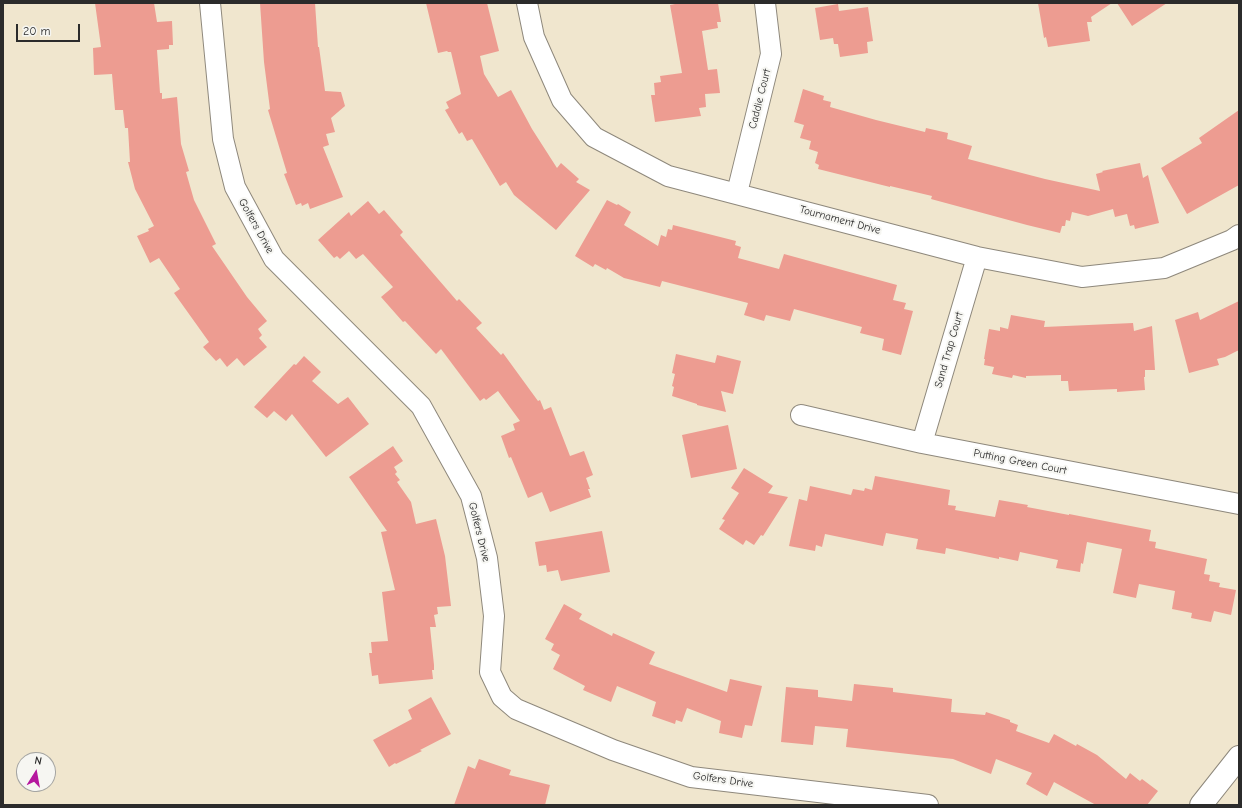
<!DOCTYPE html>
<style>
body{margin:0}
#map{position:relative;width:1242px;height:808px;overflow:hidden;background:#f0e6ce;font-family:"Comic Neue",sans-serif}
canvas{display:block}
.frame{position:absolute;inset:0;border:4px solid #2b2b2b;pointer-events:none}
.north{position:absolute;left:16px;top:752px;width:40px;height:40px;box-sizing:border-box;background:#f6f6f2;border:1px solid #a5a5a2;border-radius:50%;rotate:11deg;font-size:11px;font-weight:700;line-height:16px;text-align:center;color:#2b2b2b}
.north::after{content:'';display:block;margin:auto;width:14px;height:18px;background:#b5179e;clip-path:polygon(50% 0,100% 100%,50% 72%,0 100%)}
.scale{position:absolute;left:16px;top:24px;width:64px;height:18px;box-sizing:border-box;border:2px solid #2b2b2b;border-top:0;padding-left:5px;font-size:12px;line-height:14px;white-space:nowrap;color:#2b2b2b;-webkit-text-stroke:3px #f6f6f2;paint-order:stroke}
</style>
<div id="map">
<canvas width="1242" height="808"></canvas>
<div class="frame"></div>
<div class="north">N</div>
<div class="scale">20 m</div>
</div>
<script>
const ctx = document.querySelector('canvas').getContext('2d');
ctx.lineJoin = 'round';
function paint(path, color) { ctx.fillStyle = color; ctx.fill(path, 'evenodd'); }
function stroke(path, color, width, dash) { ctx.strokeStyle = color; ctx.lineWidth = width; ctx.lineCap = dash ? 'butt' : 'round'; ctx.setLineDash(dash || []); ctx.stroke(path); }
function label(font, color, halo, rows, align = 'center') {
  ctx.font = font + ' "Comic Neue",sans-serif'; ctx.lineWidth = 4; ctx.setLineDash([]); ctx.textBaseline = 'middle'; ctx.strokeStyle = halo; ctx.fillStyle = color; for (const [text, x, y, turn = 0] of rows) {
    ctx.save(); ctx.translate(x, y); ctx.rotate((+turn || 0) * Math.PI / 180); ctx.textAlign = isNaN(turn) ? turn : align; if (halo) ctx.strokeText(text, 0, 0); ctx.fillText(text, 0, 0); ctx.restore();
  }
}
const building = new Path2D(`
 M95,3H154L157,22L172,21L173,45H169V49L157,50L160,93H162V99L177,97L181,144L189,171L186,172L194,200L216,244L212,246L247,297L267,321L258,329L262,335L259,338L267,347L244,366L237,358L227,367L220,358L216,361L203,347L209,342L174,293L180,289L159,258L150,263L137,236L149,231L148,229L154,226L135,189L128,162H130L128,128H125L123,110H115L112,74L94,75L93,48L101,47Z
 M260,3H315L318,47H319L325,91L341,92L345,106L331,118L335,132L326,134L329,145L323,147L343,197L310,209L308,203L302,206L301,203L296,205L284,174L287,173L268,110L270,109L264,62Z
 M426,3H487L499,51L480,56L484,74L498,97L511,90L532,129L557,168L561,163L579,179L576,182L590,190L556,230L514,195L506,182L500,186L472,139L467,141L462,132L459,134L445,110L449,108L446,102L461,94L451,52H448L447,51L438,53Z
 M680,3H718L721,22H717L718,28L702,31L708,70L717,69L720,93L705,94L706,107L699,108L701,116L655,122L651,95H655L654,83L661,82L660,76L682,73L670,5Z
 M1038,3H1112L1091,17L1092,22H1087L1090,41L1048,47L1046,37L1044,38Z
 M1117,3H1167L1132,26Z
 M838,4L839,11L868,7L873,41L867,42L868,53L840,57L838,44H834L833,38L820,40L815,8Z
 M803,89L824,96L823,100L831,102L830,107L876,120L925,132L926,128L948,133L947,139L972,146L968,159L1045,179L1100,191L1096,174L1103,172L1102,171L1140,163L1143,178L1148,175L1159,223L1135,229L1134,225L1130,226L1127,214L1115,217L1113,209L1088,216L1072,212L1070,221L1066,220L1065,226H1062L1060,233L1027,225L931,199L932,196L890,186V187L818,169L819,165L815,163L818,152L809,149L811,141L800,138L804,125L794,122Z
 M1239,110V185L1187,214L1161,168L1202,143L1199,138Z
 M607,200L617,205L618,204L631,212L624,225L658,246L661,235L666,237L668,229L672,230L673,225L736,241L735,245L741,247L738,258L779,269L784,254L897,285L893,300L906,303L904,309L913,311L901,355L882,350L884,339L860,333L862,327L794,309L790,321L766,315L764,321L744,315L748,303L662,281L660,287L624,278L607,268L606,270L595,264L593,267L575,256Z
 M368,201L379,214L384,210L403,232L400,235L457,301L459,299L482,323L476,328L501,355L503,353L538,401L540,400L544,410L551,407L570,456L584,451L593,475L586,478L590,489H588L591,497L550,512L542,492L528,498L511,457L509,458L501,436L515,430L513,424L520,421L498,391L486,400L484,398L480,401L441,349L436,354L405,321L403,322L381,297L393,287L363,254L356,259L349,251L340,259L337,256L334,258L318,240L349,212L351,216Z
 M1239,301V350L1225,357L1217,359L1219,365L1189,373L1175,320L1198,312L1200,320Z
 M1011,315L1045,321L1044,327L1133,323L1134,331L1152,326L1155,370H1145V377H1144L1145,390L1117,392V389L1069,391L1068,381H1061V375L1026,376V378L1013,375L1012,378L992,374L994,367L984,365L985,359H984L989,329L1000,331V327L1008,329Z
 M676,354L715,363L717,355L741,361L733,394L721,391L726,412L697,405V404L672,396L674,387L672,386L675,374L672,373Z
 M304,356L321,372L312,381L338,404L348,397L369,424L326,457L292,414L286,421L274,411L267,418L254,407L294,364L296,365Z
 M728,425L737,469L691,478L682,435Z
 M393,446L403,461L394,467L397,472L395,474L400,480L397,482L411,502L416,524L436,519L445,556L451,606L437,607L438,614L434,615L436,627H430L434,665V670H432L433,679L379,684L378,675L372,676L369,653H372L371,642L388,641L382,592L395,590L381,532L387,531L349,477Z
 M744,468L773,486L768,493L788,497L763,536L761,535L754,545L746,540L743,545L719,529L725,520L722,519L739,493L731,488Z
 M875,476L950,490L948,505L956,506L955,510L995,517L999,500L1028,505L1027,507L1069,515V514L1151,530L1149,541L1156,542L1155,548L1207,559L1204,574L1210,575L1209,581L1220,583L1219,587L1236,590L1231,615L1214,611L1211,622L1191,618L1192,613L1172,609L1175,591L1139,584L1136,598L1113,593L1122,549L1087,542L1083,564L1081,563L1080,572L1056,568L1058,560L1020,552L1018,561L999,557V559L946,548L945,554L916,549L918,539L886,533L883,546L825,534L822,547L816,545L815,551L789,546L799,499L807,501L810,486L851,495L853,489L864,491L865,488L872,490Z
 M602,531L610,572L561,581L558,570L547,572L546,565L539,566L535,542Z
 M564,604L582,614L579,619L612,636L613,633L655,652L649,664L727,692L730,679L762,686L752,726L745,725L742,738L719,733L721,721L687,708L682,722L676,720L675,724L652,716L656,702L617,686L611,702L583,690L585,686L553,669L560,655L551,650L554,644L545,639Z
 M854,684L893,688V692L952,699L951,712L985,715L986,712L1010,720V722L1018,725L1016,731L1049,743L1054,734L1076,746L1077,744L1097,755L1126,779L1130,773L1140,781L1142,779L1158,791L1147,805H1096L1054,782L1047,796L1026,784L1032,773L996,759L991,774L953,759L846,747L848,729L815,726L813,745L781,742L786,687L818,690V697L852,701Z
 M431,697L451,734L420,750L422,751L396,764L395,763L389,767L373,740L412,719L408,710Z
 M479,759L511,770L509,775L550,785L545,805H454L468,766L475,769Z`);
const minor = new Path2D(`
 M210,3L223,139L235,187L274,259L421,406L471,496L487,558L494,616L490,672L502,697L516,709L613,750L691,777L928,805
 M527,3L534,37L562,100L594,137L668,176L977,257L1082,277L1164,268L1232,240L1239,235
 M737,193L771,54L765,3
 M801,415L922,443L1239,504
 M922,443L977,257`);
const secondary = new Path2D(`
 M1201,805L1239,757`);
const streetNames = [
 ["Caddie Court",760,99,-76],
 ["Tournament Drive",840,220,15],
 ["Golfers Drive",256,226,61],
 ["Sand Trap Court",949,350,-74],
 ["Putting Green Court",1020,462,11],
 ["Golfers Drive",479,532,76],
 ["Golfers Drive",723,780,8]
];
paint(building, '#ed9c91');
stroke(minor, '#8e887c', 22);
stroke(secondary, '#8e887c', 24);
stroke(minor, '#fff', 20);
stroke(secondary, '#fff', 22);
label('11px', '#2b2b2b', '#f6f6f2', streetNames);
</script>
